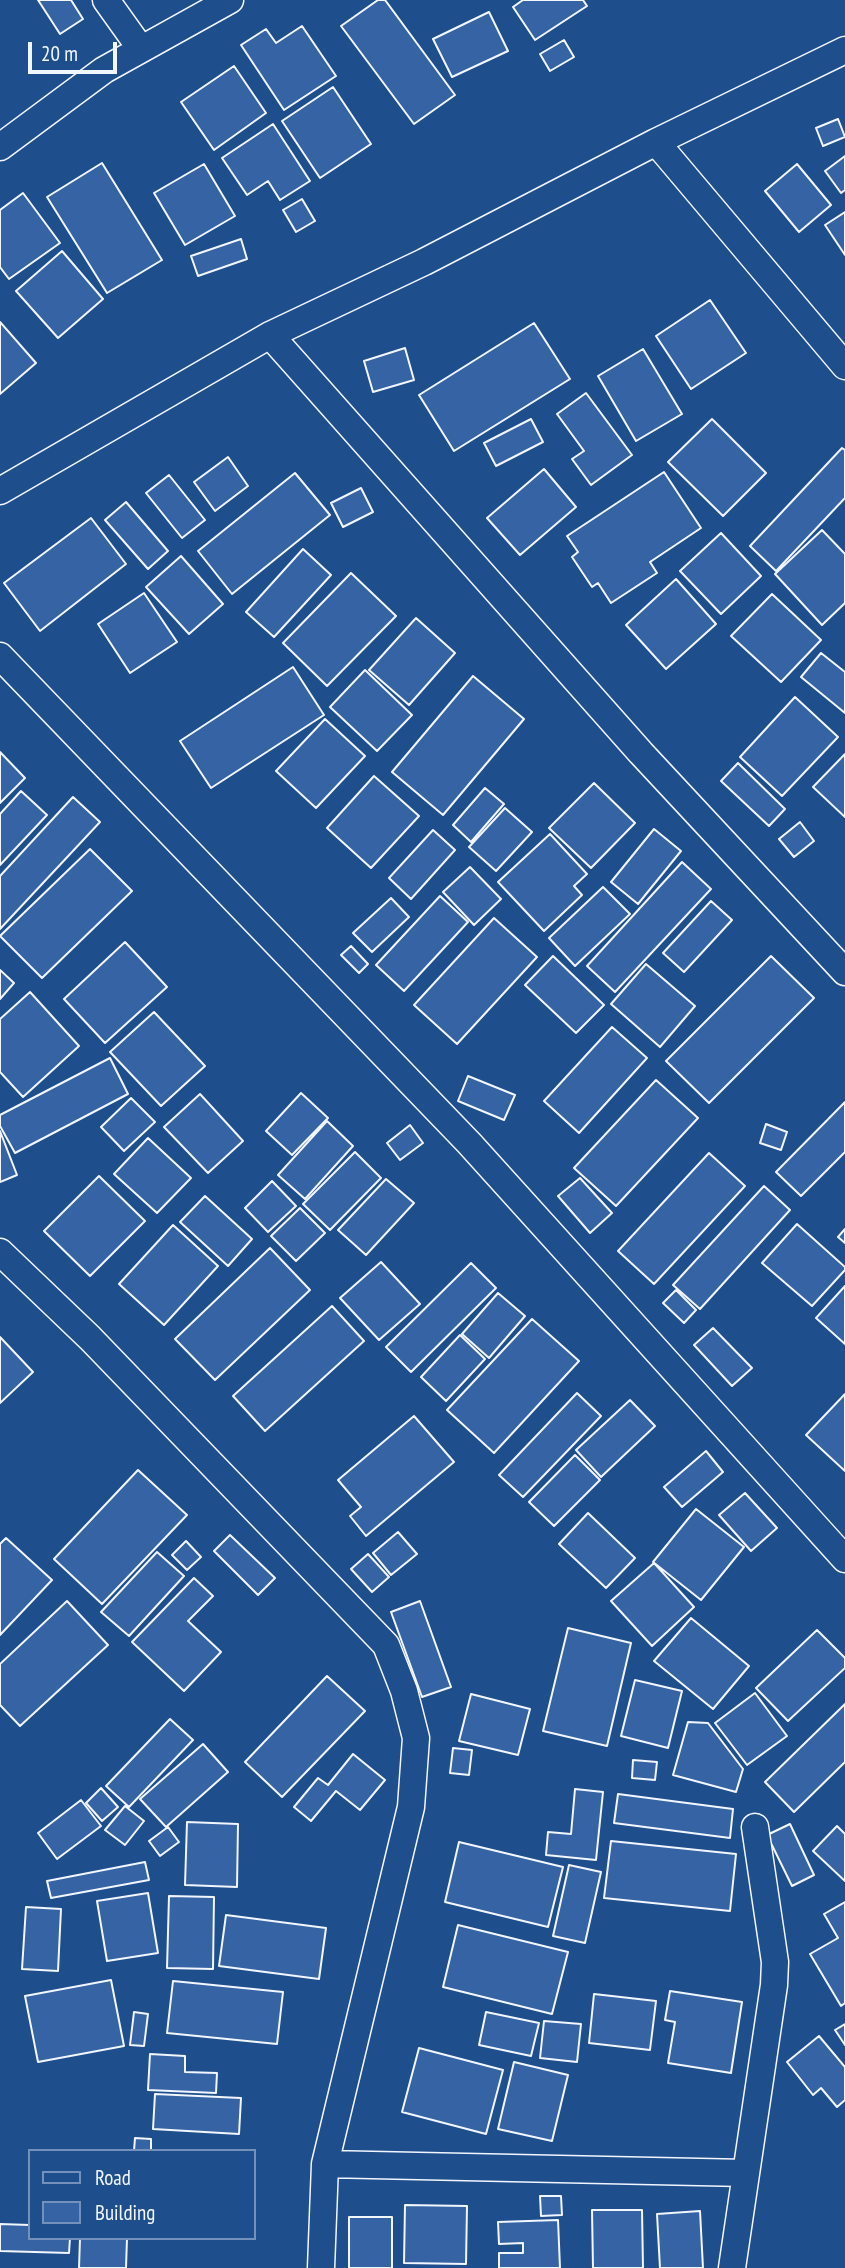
<!DOCTYPE html>
<style>
body{margin:0}
#map{position:relative;width:845px;height:2268px;overflow:hidden;background:#1f4e8c;font-family:"PT Sans Narrow",sans-serif}
canvas{display:block}
.legend{position:absolute;left:28px;top:2149px;width:228px;height:91px;box-sizing:border-box;background:#1f4e8c;border:2px solid #7391ba;margin:0;padding:9px 12px;list-style:none;font-size:21px;color:#f2f6ff}
.legend li{display:flex;align-items:center;gap:14px;height:35px}
.legend b{width:35px;border:2px solid #7391ba}
.scale{position:absolute;left:28px;top:42px;width:89px;height:32px;box-sizing:border-box;border:4px solid #f2f6ff;border-top:0;padding-left:9px;font-size:21px;line-height:24px;white-space:nowrap;color:#f2f6ff;-webkit-text-stroke:5px #1f4e8c;paint-order:stroke}
</style>
<div id="map">
<canvas width="845" height="2268"></canvas>
<ul class="legend">
<li><b style="height:9px;background:#1f4e8c"></b>Road</li>
<li><b style="height:19px;background:#3563a3"></b>Building</li>
</ul>
<div class="scale">20 m</div>
</div>
<script>
const ctx = document.querySelector('canvas').getContext('2d');
ctx.lineJoin = 'round';
function paint(path, color) { ctx.fillStyle = color; ctx.fill(path, 'evenodd'); }
function stroke(path, color, width, dash) { ctx.strokeStyle = color; ctx.lineWidth = width; ctx.lineCap = dash ? 'butt' : 'round'; ctx.setLineDash(dash || []); ctx.stroke(path); }
const building = new Path2D(`
 M38,0H71L83,19L60,34Z
 M378,0H385L455,95L414,124L341,26Z
 M523,0H583L587,6L535,40L513,7Z
 M489,12L508,51L452,77L433,39Z
 M302,26L336,76L284,110L241,45L266,29L276,43Z
 M564,40L574,57L550,71L540,54Z
 M234,66L266,113L214,150L181,102Z
 M333,87L371,144L320,178L282,121Z
 M838,119L845,137L823,146L816,128Z
 M273,124L310,181L280,200L268,181L247,195L222,158Z
 M845,156V190L841,193L825,171Z
 M102,163L162,260L107,293L47,197Z
 M204,164L235,216L185,245L154,193Z
 M797,164L831,205L799,232L765,191Z
 M23,193L60,243L9,279L0,267V210Z
 M302,199L315,221L296,232L283,210Z
 M845,212V255L825,225Z
 M241,239L247,259L198,276L191,256Z
 M62,251L103,299L58,338L16,291Z
 M710,300L746,353L691,389L656,336Z
 M0,322L36,363L0,394Z
 M534,323L570,379L454,451L419,395Z
 M405,348L414,380L373,392L364,361Z
 M643,349L682,414L636,441L598,376Z
 M586,393L632,455L591,485L572,459L584,451L557,414Z
 M531,419L543,442L496,466L484,443Z
 M712,419L766,473L723,516L668,462Z
 M842,448L845,450V498L776,571L750,546Z
 M228,457L248,486L215,511L194,482Z
 M544,469L576,507L520,555L487,518Z
 M664,472L701,528L650,562L657,573L611,603L598,583L592,587L572,557L578,552L567,536Z
 M295,473L330,515L232,594L198,551Z
 M169,475L205,520L182,538L146,493Z
 M361,488L373,512L343,527L331,503Z
 M126,502L168,551L148,569L105,520Z
 M91,518L126,564L40,631L4,583Z
 M822,530L845,554V603L822,625L775,574Z
 M721,533L761,576L721,614L680,571Z
 M303,549L331,575L274,637L246,612Z
 M181,556L223,604L189,634L146,587Z
 M351,573L396,616L327,686L283,643Z
 M676,579L716,624L666,669L626,625Z
 M144,593L177,642L130,673L98,624Z
 M772,594L821,640L781,682L731,636Z
 M416,618L455,653L409,705L369,670Z
 M821,653L845,672V713L801,677Z
 M293,667L324,715L211,788L180,741Z
 M365,670L412,715L377,751L330,707Z
 M473,676L524,719L443,815L392,772Z
 M795,697L838,737L782,796L740,757Z
 M325,719L365,756L316,808L276,771Z
 M0,752L25,778L0,803Z
 M845,754V817L813,787Z
 M738,763L785,809L769,826L721,781Z
 M374,776L419,816L371,868L327,828Z
 M594,783L635,823L591,868L549,828Z
 M485,788L504,804L471,842L453,825Z
 M21,791L47,815L0,865V814Z
 M73,797L100,822L0,929V876Z
 M505,808L532,832L496,871L469,847Z
 M800,822L814,841L794,857L779,839Z
 M654,829L681,851L638,904L611,882Z
 M433,830L455,850L411,899L389,878Z
 M550,834L587,874L574,886L582,895L544,931L498,882Z
 M90,849L132,891L42,978L0,936Z
 M682,862L711,889L615,992L587,966Z
 M470,867L501,899L474,925L443,892Z
 M603,887L630,914L575,966L549,938Z
 M440,896L468,922L404,991L376,965Z
 M391,898L409,917L372,952L353,933Z
 M711,901L732,920L684,972L663,953Z
 M494,918L537,957L457,1044L414,1005Z
 M125,942L167,987L105,1043L64,999Z
 M351,946L368,964L359,973L341,955Z
 M553,956L604,1005L576,1033L525,985Z
 M771,956L814,998L709,1103L666,1061Z
 M646,964L695,1006L660,1047L611,1004Z
 M0,970L14,983L0,999Z
 M30,992L79,1046L23,1097L0,1072V1019Z
 M154,1012L205,1066L161,1106L110,1052Z
 M612,1027L647,1058L579,1133L544,1101Z
 M110,1058L128,1094L15,1153L0,1126V1115Z
 M468,1076L515,1095L504,1120L458,1101Z
 M656,1080L698,1118L616,1206L574,1168Z
 M301,1093L328,1118L292,1155L266,1131Z
 M200,1094L243,1141L208,1173L164,1127Z
 M131,1098L155,1122L124,1151L101,1127Z
 M845,1102V1152L801,1196L776,1172Z
 M327,1121L353,1146L305,1199L278,1175Z
 M766,1124L787,1132L781,1150L760,1143Z
 M410,1125L423,1143L400,1160L387,1143Z
 M0,1131L17,1175L0,1182Z
 M148,1138L191,1178L157,1213L114,1174Z
 M355,1152L381,1178L330,1230L303,1204Z
 M709,1153L745,1186L654,1284L618,1251Z
 M99,1176L145,1221L90,1276L44,1231Z
 M580,1178L612,1213L590,1233L558,1196Z
 M386,1179L414,1203L366,1255L338,1230Z
 M272,1181L296,1206L268,1232L245,1208Z
 M764,1186L790,1210L700,1309L673,1285Z
 M205,1196L252,1239L228,1266L180,1222Z
 M300,1208L325,1233L296,1261L271,1236Z
 M797,1224L845,1267V1270L812,1306L762,1263Z
 M173,1225L218,1266L164,1325L119,1284Z
 M845,1229V1243L838,1237Z
 M270,1248L310,1290L215,1380L175,1339Z
 M381,1262L420,1304L379,1340L340,1298Z
 M471,1263L496,1288L411,1372L386,1347Z
 M845,1286V1344L816,1318Z
 M676,1290L696,1310L684,1323L663,1303Z
 M498,1293L525,1316L489,1358L462,1334Z
 M332,1306L364,1341L265,1431L233,1396Z
 M532,1319L579,1361L494,1453L447,1410Z
 M713,1328L752,1368L732,1386L694,1345Z
 M460,1335L485,1359L446,1401L421,1377Z
 M0,1337L33,1372L0,1403Z
 M577,1393L601,1416L523,1497L499,1475Z
 M845,1394V1471L806,1435Z
 M630,1400L655,1426L601,1477L576,1450Z
 M414,1416L454,1462L366,1536L350,1516L361,1507L338,1480Z
 M706,1451L723,1472L682,1507L664,1487Z
 M575,1455L600,1480L554,1526L529,1502Z
 M138,1470L187,1515L102,1604L54,1559Z
 M745,1493L777,1528L751,1551L719,1515Z
 M696,1509L744,1547L701,1600L653,1562Z
 M588,1513L635,1558L606,1588L559,1544Z
 M398,1532L417,1554L391,1575L373,1553Z
 M230,1535L275,1578L258,1595L214,1551Z
 M6,1538L52,1580L0,1635V1544Z
 M186,1541L201,1557L187,1570L172,1555Z
 M157,1552L184,1576L129,1636L101,1612Z
 M368,1554L389,1577L372,1592L351,1569Z
 M654,1563L694,1607L652,1646L611,1601Z
 M194,1578L213,1596L188,1621L221,1652L184,1691L132,1642Z
 M67,1601L108,1645L20,1726L0,1705V1664Z
 M420,1601L451,1687L422,1697L391,1612Z
 M691,1618L749,1666L713,1709L654,1661Z
 M568,1628L631,1643L607,1746L543,1731Z
 M817,1630L845,1658V1668L788,1721L756,1688Z
 M327,1676L365,1711L282,1797L245,1762Z
 M635,1680L682,1691L668,1748L621,1736Z
 M755,1693L787,1736L747,1765L715,1723Z
 M471,1694L530,1709L518,1755L459,1741Z
 M845,1704V1762L794,1812L765,1782Z
 M170,1719L193,1740L129,1807L106,1786Z
 M688,1722L708,1723L743,1769L736,1792L673,1775Z
 M203,1744L228,1772L166,1827L140,1799Z
 M453,1748L472,1750L469,1775L450,1773Z
 M353,1754L385,1780L360,1810L336,1791L311,1821L294,1807L318,1778L328,1785Z
 M633,1760L657,1762L655,1780L632,1778Z
 M101,1788L118,1807L102,1821L86,1803Z
 M575,1789L603,1792L596,1860L546,1855L548,1832L571,1834Z
 M618,1794L733,1809L730,1838L614,1823Z
 M81,1800L101,1826L57,1859L38,1833Z
 M125,1806L144,1821L125,1845L105,1830Z
 M187,1822L238,1824L237,1887L185,1885Z
 M790,1824L814,1875L792,1886L767,1835Z
 M837,1826L845,1834V1881L813,1851Z
 M168,1827L179,1842L160,1856L149,1841Z
 M611,1841L736,1854L730,1911L604,1898Z
 M459,1842L563,1867L548,1927L445,1902Z
 M145,1862L149,1880L51,1898L47,1881Z
 M569,1865L601,1872L585,1943L553,1936Z
 M148,1893L158,1953L107,1961L97,1901Z
 M169,1896L214,1897L213,1969L167,1968Z
 M845,1902V2003L841,2006L810,1954L838,1938L824,1914Z
 M26,1907L61,1909L58,1971L22,1969Z
 M226,1915L326,1928L319,1979L219,1966Z
 M458,1925L568,1952L552,2014L443,1987Z
 M111,1980L124,2046L38,2062L25,1996Z
 M173,1981L283,1992L277,2044L167,2033Z
 M670,1991L742,2002L731,2073L668,2063L675,2022L665,2020Z
 M594,1994L656,2001L650,2050L589,2043Z
 M134,2012L148,2014L144,2046L130,2045Z
 M486,2012L539,2023L531,2056L479,2045Z
 M544,2021L581,2024L577,2062L540,2058Z
 M845,2024V2045L835,2030Z
 M819,2036L845,2067V2100L837,2107L821,2088L813,2095L787,2062Z
 M419,2048L503,2070L486,2134L402,2112Z
 M150,2054L185,2056V2072L217,2073L216,2093L148,2090Z
 M514,2062L568,2075L552,2141L498,2129Z
 M155,2094L241,2098L239,2134L153,2129Z
 M135,2138L151,2139V2151H134Z
 M540,2196H561L562,2215L541,2216Z
 M405,2205L467,2206L466,2264L404,2263Z
 M592,2210H642L643,2268H593Z
 M700,2211L703,2268H660L657,2214Z
 M349,2217H392V2268H349Z
 M558,2220L560,2268H499V2253H523V2243L499,2244L498,2222Z
 M0,2224L30,2225V2238H70L69,2253L0,2251Z
 M80,2238H127L126,2268H79Z`);
const street = new Path2D(`
 M106,0L141,49
 M656,142L845,366
 M0,147L104,70L230,0
 M270,335L641,753L845,972
 M0,491L270,335L424,262L656,142L845,50
 M0,656L469,1143L845,1559
 M0,1252L90,1338L386,1645L404,1691L416,1738L411,1807L325,2164L321,2268
 M325,2164L746,2173
 M732,2268L774,1985L775,1962L755,1827`);
paint(building, '#3563a3');
stroke(building, '#f2f6ff', 2);
stroke(street, '#f2f6ff', 29);
stroke(street, '#1f4e8c', 26);
</script>
